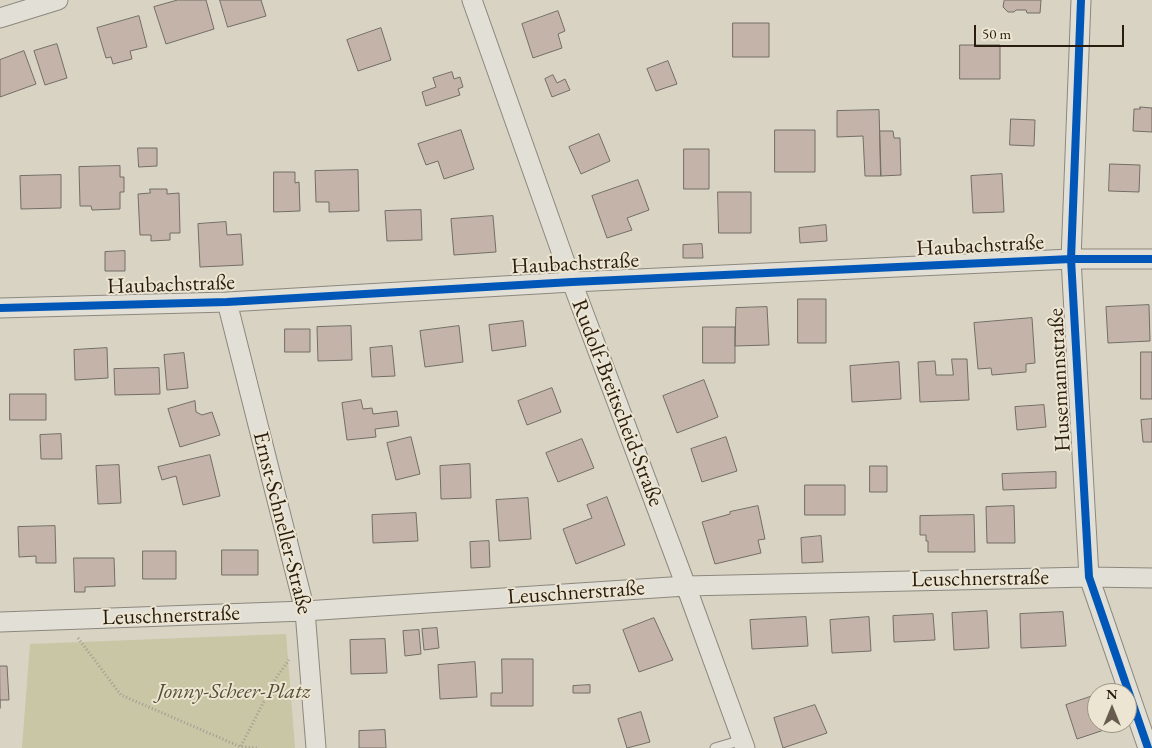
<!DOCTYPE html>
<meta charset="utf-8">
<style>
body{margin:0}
#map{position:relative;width:1152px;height:748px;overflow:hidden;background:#d8d3c3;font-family:"EB Garamond",serif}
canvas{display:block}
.north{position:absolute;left:1087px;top:683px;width:50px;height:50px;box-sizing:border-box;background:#ece5d2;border:1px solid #9e9584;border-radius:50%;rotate:0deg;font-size:14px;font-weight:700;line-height:20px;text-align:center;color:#2a1c0f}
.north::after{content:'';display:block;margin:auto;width:18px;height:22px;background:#675c4e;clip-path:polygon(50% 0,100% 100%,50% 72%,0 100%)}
.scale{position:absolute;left:974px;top:25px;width:150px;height:22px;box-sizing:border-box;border:2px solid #2a1c0f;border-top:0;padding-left:6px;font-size:15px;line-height:18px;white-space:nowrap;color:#2a1c0f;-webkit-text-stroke:4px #ece5d2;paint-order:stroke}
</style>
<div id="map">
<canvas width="1152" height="748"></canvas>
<div class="north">N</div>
<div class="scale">50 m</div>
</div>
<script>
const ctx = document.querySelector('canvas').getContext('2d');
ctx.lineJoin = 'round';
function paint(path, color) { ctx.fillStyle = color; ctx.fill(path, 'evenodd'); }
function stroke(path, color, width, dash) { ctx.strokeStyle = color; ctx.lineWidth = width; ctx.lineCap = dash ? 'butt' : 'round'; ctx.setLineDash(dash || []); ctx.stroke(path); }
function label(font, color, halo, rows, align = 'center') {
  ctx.font = font + ' "EB Garamond",serif'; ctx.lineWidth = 4; ctx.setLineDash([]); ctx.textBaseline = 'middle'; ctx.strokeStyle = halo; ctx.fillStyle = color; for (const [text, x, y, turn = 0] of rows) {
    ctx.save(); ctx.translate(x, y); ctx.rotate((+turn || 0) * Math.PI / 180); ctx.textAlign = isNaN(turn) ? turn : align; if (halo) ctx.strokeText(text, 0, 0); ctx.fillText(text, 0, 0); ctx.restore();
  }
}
const green = new Path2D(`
 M286,634L295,748H22L30,644Z`);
const building = new Path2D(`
 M178,0H206L214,29L166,44L154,7Z
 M220,0H261L266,16L228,27Z
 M1005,0H1041L1040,13H1027L1026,10H1016L1014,12H1008L1003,7L1004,1Z
 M558,11L565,31L558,34L562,48L533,58L522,24Z
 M139,16L147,47L130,51L132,59L113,64L111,57L106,58L97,28Z
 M733,23H769V57H733Z
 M381,28L391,60L358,71L347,40Z
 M57,44L67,78L45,85L34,51Z
 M960,45H1000V79H960Z
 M24,51L36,84L0,97V60Z
 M668,61L677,84L656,91L647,69Z
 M452,72L454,79L460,77L463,87L458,89L460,95L426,106L422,92L436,87L433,78Z
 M553,75L557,83L565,79L570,90L552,97L545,79Z
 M1140,107L1152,108V132L1133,131L1134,109H1140Z
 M879,110L881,176H865L863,136L837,137V111Z
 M1011,119L1035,120L1034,146L1010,145Z
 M461,130L474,169L444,179L438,161L426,165L418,144Z
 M775,130H815V172H775Z
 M880,131H893L894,138H900L901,175L881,176Z
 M599,134L610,161L581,174L569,147Z
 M138,148H157V166L139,167Z
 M684,149H709V189H684Z
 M1110,164L1140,165L1139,192L1109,191Z
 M120,166V177H124V192H120V209L92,210L91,206H80L79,167Z
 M358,170L359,211L329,212V202H316L315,171Z
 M274,172H295V183L299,182L300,211L274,212Z
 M1002,174L1004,212L973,213L971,176Z
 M61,175V208L21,209L20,176Z
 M638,180L649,210L627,218L632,230L607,238L592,196Z
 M150,189H167V194L179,193L180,233H170V240L151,241V235H140L138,194L150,193Z
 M718,192H751V233H719Z
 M421,210L422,240L387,241L385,211Z
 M493,216L496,252L454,255L451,219Z
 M226,222L227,235L241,234L243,265L200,267L198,224Z
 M826,225L827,241L800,243L799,228Z
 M702,244L703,258H683V245Z
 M125,251V271H105V252Z
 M798,299H826V343H798Z
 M1149,305L1150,341L1108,343L1106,307Z
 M767,307L769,345L735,346L736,308Z
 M1032,318L1035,363L1026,364V372L992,375L991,368L978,369L974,323Z
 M523,321L526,346L492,351L489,325Z
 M351,326L352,360L318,361L317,327Z
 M459,326L463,362L425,367L420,331Z
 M703,327H735V363H703Z
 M285,329H310V352H285Z
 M392,346L395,376L372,377L370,348Z
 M107,348L108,378L75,380L74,350Z
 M1141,352H1152V399H1141Z
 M184,353L188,388L167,390L164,355Z
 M952,359H967L969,400L920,402L918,362L935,361L936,375H953Z
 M899,362L901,399L852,402L850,366Z
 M159,368L160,394L115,395L114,369Z
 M704,380L718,417L677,433L663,396Z
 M552,388L561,412L527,425L518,401Z
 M10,394H46V420H10Z
 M361,400L363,409L372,408L373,414L397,411L399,426L375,429L376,437L347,440L342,403Z
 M195,401L196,412L202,415L212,412L220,435L180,447L168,409Z
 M1044,405L1046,427L1017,430L1015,407Z
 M1152,419V442H1143L1141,420Z
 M61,434L62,459H41L40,435Z
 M411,437L420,474L396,480L387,443Z
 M726,437L737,471L702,482L691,449Z
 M582,439L594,468L558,482L546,453Z
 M210,455L220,496L183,505L176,476L162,480L158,467Z
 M470,464L471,498L441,499L440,466Z
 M119,465L121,503L98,504L96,466Z
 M870,466H887V492H870Z
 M1056,472V488L1003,490L1002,474Z
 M805,485H845V515H805Z
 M607,497L625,545L576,564L563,529L592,518L587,505Z
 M528,498L531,539L499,541L496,500Z
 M758,506L765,539L758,540L761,553L715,564L702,522L730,514V512Z
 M1014,506L1015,543H987L986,507Z
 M416,513L418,541L373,543L372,515Z
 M974,515L975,552H928V541H926V535H920V516Z
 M55,526L56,563H36V556L19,557L18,527Z
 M821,536L823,562L802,563L801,538Z
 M489,541L490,567L471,568L470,542Z
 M222,550H258V575H222Z
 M143,551H176V579H143Z
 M74,558H114L115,586L85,587V592H75Z
 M987,611L989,648L954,650L952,613Z
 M1063,612L1066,646L1021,648L1020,614Z
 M933,614L935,640L894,642L893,616Z
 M806,617L808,646L752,649L750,620Z
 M869,617L871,651L832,653L830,620Z
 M654,618L673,660L639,672L623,630Z
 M437,628L439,648L424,650L422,629Z
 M419,630L421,654L405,656L403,631Z
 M385,639L387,673L351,674L350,640Z
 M502,659H533V706H491V693H502Z
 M475,662L477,697L440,699L438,665Z
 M0,666H7L9,700H0V708Z
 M590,685V693H573V686Z
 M1096,695L1097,723H1105L1107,729L1077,739L1066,705Z
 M815,705L827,733L783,748L774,718Z
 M641,712L650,742L627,748L618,719Z
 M385,730L386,748H359V731Z`);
const path = new Path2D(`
 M78,638L121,695L241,747L258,748
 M241,746L276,678L289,660`);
const lane = new Path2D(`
 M715,748L742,740`);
const street = new Path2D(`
 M472,0L572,282L686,586L745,748
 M1081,0L1071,259L1089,577L1148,748
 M0,18L58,0
 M227,302L305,611L316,748
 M0,308L227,302L572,282L1071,259H1152
 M0,622L305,611L686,586L1089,577L1152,578`);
const cycleway = new Path2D(`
 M1081,0L1071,259L1089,577L1148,748
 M0,308L227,302L572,282L1071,259H1152`);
const streetNames = [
 ["Haubachstraße",980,246,-3],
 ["Haubachstraße",575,264,-3],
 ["Haubachstraße",171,285,-2],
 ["Husemannstraße",1060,380,-93],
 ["Rudolf-Breitscheid-Straße",617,403,69],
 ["Ernst-Schneller-Straße",282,523,76],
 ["Leuschnerstraße",980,579,-1],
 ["Leuschnerstraße",576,593,-4],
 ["Leuschnerstraße",171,616,-2]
];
const parkNames = [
 ["Jonny-Scheer-Platz",234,692]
];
paint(green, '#c8c6a4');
paint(building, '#c3b3a9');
stroke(building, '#736e65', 1);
stroke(lane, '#8c887d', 11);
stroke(street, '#8c887d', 21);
stroke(path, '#a09c94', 3, [1, 2.5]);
stroke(lane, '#e2dfd7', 9);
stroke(street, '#e2dfd7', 19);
stroke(cycleway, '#0057b8', 8);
label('22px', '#2a1c0f', '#ece5d2', streetNames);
label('italic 22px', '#554c34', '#ece5d2', parkNames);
</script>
